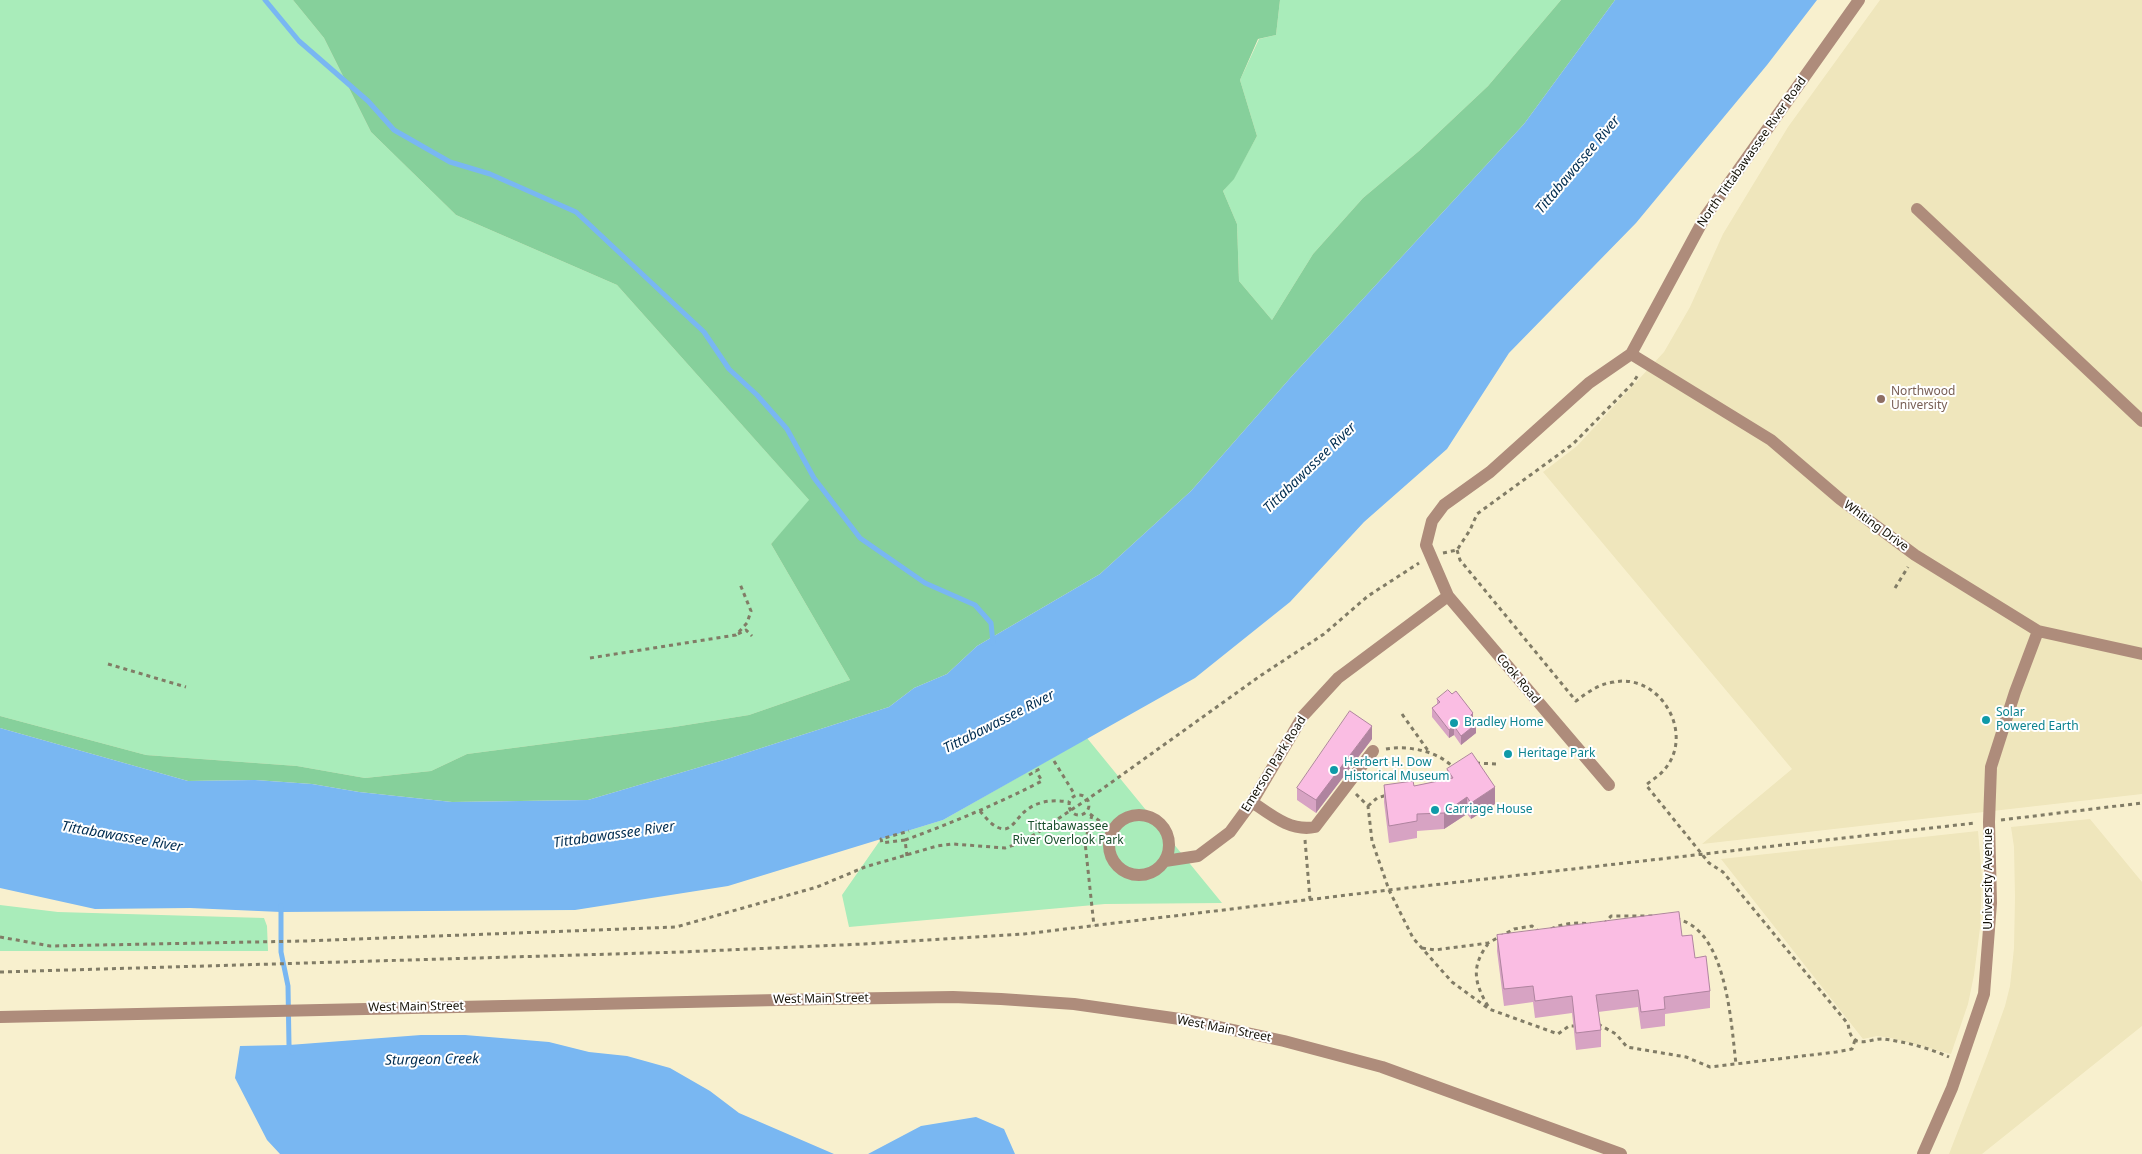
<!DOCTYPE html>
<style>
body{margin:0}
canvas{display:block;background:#f8f0ce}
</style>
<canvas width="2142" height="1154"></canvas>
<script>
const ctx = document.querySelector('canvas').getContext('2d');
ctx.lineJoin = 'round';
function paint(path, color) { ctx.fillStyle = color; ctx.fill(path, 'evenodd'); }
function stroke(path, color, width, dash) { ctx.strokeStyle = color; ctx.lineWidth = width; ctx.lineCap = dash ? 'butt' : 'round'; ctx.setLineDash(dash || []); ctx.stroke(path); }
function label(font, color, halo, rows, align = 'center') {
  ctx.font = font + ' "Noto Sans",sans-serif'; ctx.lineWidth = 4; ctx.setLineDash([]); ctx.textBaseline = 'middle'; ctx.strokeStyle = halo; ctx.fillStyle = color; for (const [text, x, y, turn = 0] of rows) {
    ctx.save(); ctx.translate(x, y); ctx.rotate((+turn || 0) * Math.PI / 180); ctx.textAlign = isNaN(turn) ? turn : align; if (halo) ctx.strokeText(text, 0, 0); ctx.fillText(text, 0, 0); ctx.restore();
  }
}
const built = new Path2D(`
 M1880,0H2142V794L1702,844L1792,769L1543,472L1577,446L1664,352L1690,307L1723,234L1788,127Z
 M2090,819L2142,882V1026L1982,1154H1949L1987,1056L2005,1006L2010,986L2014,948L2015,897L2014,847L2011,827Z
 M1978,831L1982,877L1980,928L1974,975L1968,1004L1951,1054L1891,1038L1877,1036L1863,1039L1721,859Z`);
const green = new Path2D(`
 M0,0H293L324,38L371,132L456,215L617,285L810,501L771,544L850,680L749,715L674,727L467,754L431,771L365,778L297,766L146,755L0,716Z
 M1280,0H1561L1488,86L1419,151L1363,198L1313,254L1272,320L1239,281L1237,224L1223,191L1234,178L1257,136L1240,80L1259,39L1276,35Z
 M1087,738L1222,903L1105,904L849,927L842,895L881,839L943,820Z
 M0,905L58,912L264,918L267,926L268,951H0Z`);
const forest = new Path2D(`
 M293,0H1280L1276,35L1258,39L1240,80L1257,136L1234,179L1223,191L1237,224L1239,281L1272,320L1313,254L1363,198L1419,151L1488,86L1561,0H1615L1524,124L1292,376L1191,491L1100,574L977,646L947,674L914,688L889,707L724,760L588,800L452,802L359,792L312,784L255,780L188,781L0,728V716L146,755L297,766L365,778L431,771L467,754L674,727L749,715L850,680L771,544L809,500L617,285L456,215L371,132L324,38Z`);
const water = new Path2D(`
 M1615,0H1817L1767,65L1636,223L1509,353L1447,449L1364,522L1290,602L1195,678L943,820L728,886L575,910L281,912L190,908L95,909L0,888V728L188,781L255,780L312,784L359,792L452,802L588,800L724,760L889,707L914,688L947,674L977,646L1100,574L1191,491L1292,376L1524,124Z
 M421,1035H465L549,1042L589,1052L627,1056L670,1068L710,1091L739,1113L834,1154H280L267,1140L235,1078L240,1046L289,1045Z
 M976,1117L1004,1129L1015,1154H868L921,1126Z`);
const stream = new Path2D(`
 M265,0L299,41L368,101L394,130L450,162L490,174L576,212L704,332L729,369L757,395L787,429L814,478L860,538L925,583L975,605L991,623L993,643
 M281,906V952L288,986L289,1045L292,1052`);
const path = new Path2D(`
 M1457,550L1460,560L1576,701C1588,692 1599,684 1614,682C1660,673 1696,734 1664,770C1659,776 1652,780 1646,785L1709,863L1723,872L1848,1024C1849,1030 1850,1038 1857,1041C1865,1044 1875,1038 1884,1039C1906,1042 1929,1048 1949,1057
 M1443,553L1457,550L1470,530L1477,514L1573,444L1633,383L1639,373
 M1895,588L1908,567
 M738,634L746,630L752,636
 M590,658L736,635L747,623L751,611L740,584
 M108,664L186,687
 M1402,714L1429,752
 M1386,749C1408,745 1438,751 1454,768
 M1054,761L1075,795
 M1476,763L1496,764
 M1029,775L1041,768
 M1437,782L1450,772
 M1356,794L1368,806L1372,841L1389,890L1413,938L1452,982L1489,1009L1558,1034L1569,1026H1574
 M1069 805a10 10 0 1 1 20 0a10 10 0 1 1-20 0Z
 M1368,806L1377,798L1387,795
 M980,811C986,818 994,829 1005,829C1012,828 1017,819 1022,814C1035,801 1052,799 1069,802
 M1090,814L1112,830
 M1092,815L1085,842L1094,926
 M2001,820L2142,803
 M905,840L882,843L881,839L909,831
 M1305,840L1310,899
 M907,856L905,840C952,823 997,804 1042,781L1036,771
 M1676,919C1727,928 1731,1024 1736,1064
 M1604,924L1611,916H1655
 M1551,929C1564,923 1576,922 1591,924
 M0,937L50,946L304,941L676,927L817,887L865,867L937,846L953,844L1005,848L1020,843L1037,833L1098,792L1260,676L1324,634L1368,596L1419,563
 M1422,948L1435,950L1488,943L1514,929L1532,926L1538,931
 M0,972L681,952L864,944L1024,934L1389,890L1975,823
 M1488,1006C1474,983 1471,966 1488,944
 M1598,1024L1616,1034L1627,1047L1686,1057L1710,1067L1836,1052L1852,1049L1855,1040`);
const minor = new Path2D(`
 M1917,209L2142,421
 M1631,354L1771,440L1840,499L1915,555L2038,631L2142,654
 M1609,785L1448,596L1426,545L1432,521L1444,505L1490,472L1589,383L1631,354L1705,217L1859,0
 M1252,802C1271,815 1291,832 1315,827L1373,751
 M1109 845a30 30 0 1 1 60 0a30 30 0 1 1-60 0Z
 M1165,861L1198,856L1230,832L1252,802L1303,716L1338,678L1448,596
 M0,1017L824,999L953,997L1001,999L1074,1004L1187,1020L1284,1041L1382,1067L1621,1154
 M1923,1154L1952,1088L1984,994L1991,903L1989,822L1991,767L2015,692L2038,631`);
const wall = new Path2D(`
 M1437,699L1473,720L1476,733L1461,745L1454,735L1449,738L1432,717V708L1437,705Z
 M1372,739L1316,813L1297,800V788Z
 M1447,769L1495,804L1471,819L1467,814L1444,829L1417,831V838L1389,843L1384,802V785L1414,786L1447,779Z
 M1497,935L1682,936L1695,958L1710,991V1008L1665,1014V1026L1641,1029L1638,1007L1598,1012L1601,1030V1047L1576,1050L1572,1013L1535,1018L1533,1002L1504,1006L1497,951Z`);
const shadedWall = new Path2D(`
 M1473,713V721L1470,716Z
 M1476,724V733L1461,745V736Z
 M1372,726V739L1316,813V800Z
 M1454,726V735L1449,738V730Z
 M1495,787V804L1471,819V803Z
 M1467,797V814L1444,829V813Z`);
const building = new Path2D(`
 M1448,690L1452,694L1456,691L1473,713L1470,716L1476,724L1461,736L1454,726L1449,730L1432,708L1440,702L1437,699Z
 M1350,711L1372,726L1316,800L1297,788Z
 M1472,753L1495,787L1471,803L1467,797L1444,813L1417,814V821L1389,826L1384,785L1413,781L1414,786L1453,778L1447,769Z
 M1679,912L1682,936L1692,935L1695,958L1706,956L1710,991L1664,997L1665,1009L1641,1012L1638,990L1596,995L1601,1030L1576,1033L1572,996L1535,1001L1533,986L1504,989L1497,935Z`);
const markers = [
 [1881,399,5,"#8d6e63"],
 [1986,720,5,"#0f9aa8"],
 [1454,723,5,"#0f9aa8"],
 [1508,754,5,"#0f9aa8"],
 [1334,770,5,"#0f9aa8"],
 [1435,810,5,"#0f9aa8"]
];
const streetNames = [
 ["North Tittabawassee River Road",1752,152,-55],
 ["Whiting Drive",1876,526,36],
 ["Cook Road",1518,679,50],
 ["Emerson Park Road",1274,764,-58],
 ["University Avenue",1989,879,-90],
 ["West Main Street",821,999,-1],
 ["West Main Street",416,1007,-1],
 ["West Main Street",1224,1029,11]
];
const educationNames = [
 ["Northwood",1891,392],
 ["University",1891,406]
];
const cultureNames = [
 ["Solar",1996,713],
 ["Powered Earth",1996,727],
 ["Bradley Home",1464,723],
 ["Heritage Park",1518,754],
 ["Herbert H. Dow",1344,763],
 ["Historical Museum",1344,777],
 ["Carriage House",1445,810]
];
const parkNames = [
 ["Tittabawassee",1068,827],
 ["River Overlook Park",1068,841]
];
const waterNames = [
 ["Tittabawassee River",1578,165,-50],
 ["Tittabawassee River",1310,468,-44],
 ["Tittabawassee River",999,722,-27],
 ["Tittabawassee River",614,835,-8],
 ["Tittabawassee River",122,837,10],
 ["Sturgeon Creek",432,1060,-1]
];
paint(built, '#efe6bc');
paint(green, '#a9ecba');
paint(forest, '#86d09b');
paint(water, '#79b7f2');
stroke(stream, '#79b7f2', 5);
stroke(path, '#817c66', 3, [4, 4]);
stroke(minor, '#ae8c7b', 12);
paint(wall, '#d7a3c3');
paint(shadedWall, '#af849f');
paint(building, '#fabde3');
stroke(building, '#af849f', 1);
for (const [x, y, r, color] of markers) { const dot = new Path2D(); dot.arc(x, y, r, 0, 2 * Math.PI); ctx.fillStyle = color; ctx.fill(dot); stroke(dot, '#fff', 2); }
label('12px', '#141106', '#fff', streetNames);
label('12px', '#785e54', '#fff', educationNames, 'left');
label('12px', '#0d838f', '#fff', cultureNames, 'left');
label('12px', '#194f2c', '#fff', parkNames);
label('italic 14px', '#002d51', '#fff', waterNames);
</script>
